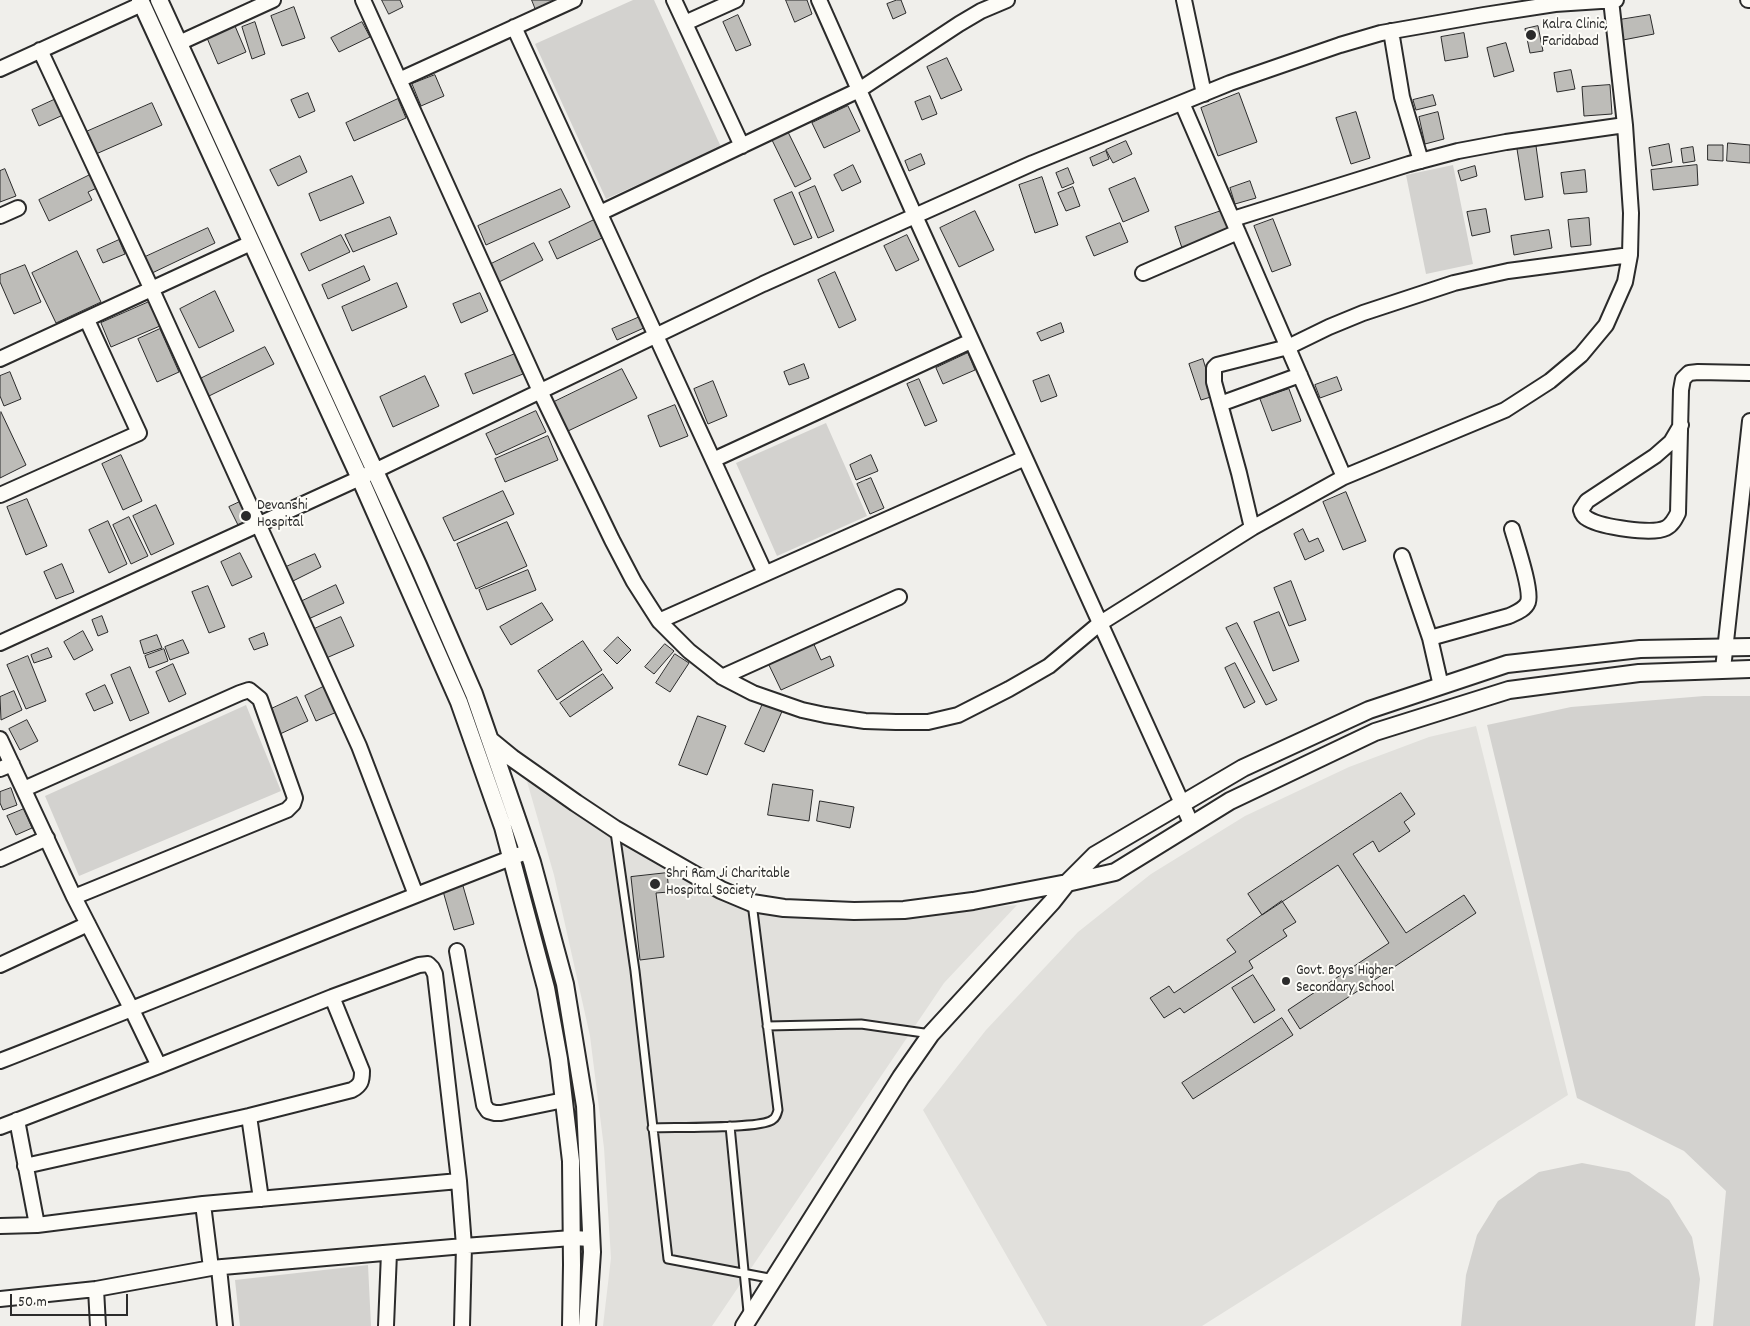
<!DOCTYPE html>
<style>
body{margin:0}
#map{position:relative;width:1750px;height:1326px;overflow:hidden;background:#f0efeb;font-family:Dekko,sans-serif}
canvas{display:block}
.scale{position:absolute;left:10px;top:1294px;width:118px;height:22px;box-sizing:border-box;border:2px solid #2b2b2b;border-top:0;padding-left:6px;font-size:15px;line-height:18px;white-space:nowrap;color:#2b2b2b;-webkit-text-stroke:4px #fdfcf7;paint-order:stroke}
</style>
<div id="map">
<canvas width="1750" height="1326"></canvas>
<div class="scale">50 m</div>
</div>
<script>
const ctx = document.querySelector('canvas').getContext('2d');
ctx.lineJoin = 'round';
function paint(path, color) { ctx.fillStyle = color; ctx.fill(path, 'evenodd'); }
function stroke(path, color, width, dash) { ctx.strokeStyle = color; ctx.lineWidth = width; ctx.lineCap = dash ? 'butt' : 'round'; ctx.setLineDash(dash || []); ctx.stroke(path); }
function label(font, color, halo, rows, align = 'center') {
  ctx.font = font + ' Dekko,sans-serif'; ctx.lineWidth = 4; ctx.setLineDash([]); ctx.textBaseline = 'middle'; ctx.strokeStyle = halo; ctx.fillStyle = color; for (const [text, x, y, turn = 0] of rows) {
    ctx.save(); ctx.translate(x, y); ctx.rotate((+turn || 0) * Math.PI / 180); ctx.textAlign = isNaN(turn) ? turn : align; if (halo) ctx.strokeText(text, 0, 0); ctx.fillText(text, 0, 0); ctx.restore();
  }
}
const built = new Path2D(`
 M1476,726L1568,1095L1202,1326H1047L923,1110L986,1030L1078,932L1151,874L1245,816L1349,767L1429,737Z
 M526,778L612,833L744,911L874,918L1017,905L944,983L712,1326H603L611,1258L604,1148L590,1036L554,875Z`);
const green = new Path2D(`
 M633,0H654L721,147L606,199L535,44Z
 M1453,165L1473,264L1426,274L1406,175Z
 M826,423L867,516L777,556L736,463Z
 M1704,696H1750V1326H1713L1726,1191L1684,1151L1577,1098L1487,725L1571,707Z
 M246,705L281,791L79,876L45,796Z
 M1582,1163L1629,1172L1669,1200L1692,1237L1700,1279L1695,1326H1461L1466,1275L1477,1235L1498,1201L1539,1172Z
 M368,1265L371,1326H240L235,1280Z`);
const building = new Path2D(`
 M382,0H400L403,7L389,14Z
 M532,0H557L536,10Z
 M786,0H807L812,14L795,22Z
 M897,0H901L906,13L893,19L887,4Z
 M294,7L305,38L282,46L271,16Z
 M738,15L751,45L736,51L723,22Z
 M1650,15L1654,34L1623,40L1619,20Z
 M255,22L265,54L252,59L242,27Z
 M362,22L370,37L339,52L331,38Z
 M235,26L246,52L218,64L207,38Z
 M1538,26L1543,51L1530,53L1525,29Z
 M1464,33L1468,57L1445,61L1441,37Z
 M1506,43L1514,71L1494,77L1487,48Z
 M947,58L962,90L941,99L927,67Z
 M1571,70L1575,89L1557,92L1554,73Z
 M435,75L444,96L421,106L412,84Z
 M1610,85L1612,114L1584,116L1582,87Z
 M308,93L315,111L299,118L291,100Z
 M1239,93L1257,142L1218,156L1201,108Z
 M1433,95L1436,105L1416,110L1413,100Z
 M930,96L937,114L922,120L915,102Z
 M56,99L63,115L39,126L32,110Z
 M398,99L406,118L354,141L346,123Z
 M152,103L162,125L96,154L86,132Z
 M848,106L860,131L824,148L812,123Z
 M1356,112L1370,158L1351,164L1336,118Z
 M1438,112L1444,139L1425,144L1419,117Z
 M788,132L811,179L795,187L772,140Z
 M1126,141L1132,154L1113,163L1106,150Z
 M1728,143L1750,145V163L1727,161Z
 M1669,144L1672,162L1652,166L1649,148Z
 M1708,145H1723V161L1708,160Z
 M1536,146L1543,197L1525,200L1517,149Z
 M1693,147L1695,161L1683,163L1681,149Z
 M1106,151L1109,159L1093,166L1090,158Z
 M921,154L925,164L909,171L905,161Z
 M300,156L307,172L278,186L270,170Z
 M853,165L861,182L842,191L834,175Z
 M1697,165L1698,185L1653,190L1651,170Z
 M1475,166L1477,176L1461,181L1458,171Z
 M1068,168L1074,183L1062,188L1056,173Z
 M5,169L16,196L0,202V171Z
 M1585,170L1587,192L1564,194L1561,173Z
 M92,174L99,187L88,192L92,200L49,221L39,200Z
 M352,176L364,203L320,221L309,194Z
 M1042,177L1058,225L1035,233L1019,185Z
 M1135,178L1149,211L1123,222L1109,189Z
 M1250,181L1256,198L1235,204L1230,188Z
 M815,186L834,231L818,238L799,193Z
 M1073,187L1080,206L1066,211L1058,193Z
 M561,189L570,207L486,245L478,226Z
 M792,192L812,238L794,245L774,200Z
 M1486,209L1490,232L1472,236L1467,212Z
 M975,211L994,250L959,267L940,228Z
 M1221,211L1229,231L1182,248L1175,227Z
 M390,217L397,234L353,252L345,235Z
 M1589,218L1591,245L1571,247L1568,220Z
 M1273,219L1291,265L1272,272L1254,226Z
 M594,220L602,238L557,259L549,242Z
 M1120,223L1128,242L1094,256L1086,237Z
 M208,228L215,243L150,274L143,258Z
 M1549,230L1552,248L1514,255L1511,236Z
 M341,235L350,252L309,271L301,254Z
 M907,235L919,260L896,271L884,246Z
 M119,240L125,254L103,263L97,250Z
 M534,243L543,260L497,283L489,265Z
 M77,251L101,302L56,323L32,273Z
 M25,265L41,302L14,314L0,282V275Z
 M364,266L370,280L328,299L322,285Z
 M835,272L856,320L839,328L818,280Z
 M397,283L407,307L352,331L342,307Z
 M215,291L234,331L199,348L180,309Z
 M480,293L488,311L461,323L453,304Z
 M149,302L160,326L111,347L101,323Z
 M642,316L646,327L617,340L612,329Z
 M1061,323L1064,332L1041,341L1037,333Z
 M160,329L179,372L157,382L138,339Z
 M265,347L274,364L209,396L200,379Z
 M968,353L975,370L943,384L936,368Z
 M515,354L523,374L473,394L465,374Z
 M1203,359L1214,396L1201,400L1189,364Z
 M804,364L809,378L789,385L784,372Z
 M622,369L637,398L568,431L554,402Z
 M10,372L21,399L4,406L0,396V376Z
 M1049,375L1057,396L1041,402L1033,381Z
 M425,376L439,406L393,427L380,397Z
 M1337,377L1342,390L1320,398L1315,385Z
 M919,379L937,421L925,426L907,384Z
 M713,381L727,416L708,424L694,389Z
 M1289,389L1301,421L1272,431L1260,399Z
 M675,405L688,436L660,447L648,416Z
 M536,411L546,432L496,455L486,434Z
 M1,412L26,465L0,478V413Z
 M548,436L558,460L505,482L495,459Z
 M121,455L142,501L123,510L102,464Z
 M871,455L878,471L856,480L850,465Z
 M871,478L884,508L870,514L857,484Z
 M503,491L514,514L454,541L443,518Z
 M1346,492L1366,541L1343,550L1323,502Z
 M27,499L47,546L26,555L7,507Z
 M246,499L254,517L238,525L229,507Z
 M156,505L174,544L151,555L133,516Z
 M129,517L148,556L131,564L113,525Z
 M108,521L127,564L109,573L89,530Z
 M507,522L527,566L476,589L457,544Z
 M1303,529L1309,542L1318,538L1324,551L1305,560L1294,534Z
 M240,553L252,577L232,586L221,562Z
 M315,554L321,567L293,581L286,567Z
 M62,564L74,592L56,599L44,572Z
 M528,570L536,590L487,610L479,590Z
 M1291,581L1306,620L1289,626L1274,588Z
 M336,585L344,603L304,621L296,604Z
 M208,586L225,627L209,633L192,592Z
 M542,603L553,620L511,645L500,627Z
 M1279,612L1299,661L1273,671L1254,622Z
 M102,616L108,632L98,636L92,620Z
 M341,617L354,646L324,659L312,630Z
 M1237,623L1277,700L1266,705L1226,628Z
 M83,631L93,650L74,660L64,642Z
 M264,633L268,645L254,650L249,639Z
 M157,635L162,648L144,654L140,641Z
 M618,637L631,650L617,664L604,651Z
 M183,640L189,653L170,660L165,647Z
 M812,640L821,660L830,656L834,666L781,690L767,661Z
 M583,641L602,670L557,700L538,671Z
 M665,644L674,651L654,674L645,667Z
 M48,648L52,657L34,663L31,655Z
 M164,649L168,661L149,668L145,656Z
 M675,654L689,663L670,692L656,683Z
 M28,656L46,701L26,709L7,665Z
 M1235,663L1255,702L1244,708L1225,668Z
 M173,664L186,694L169,702L156,672Z
 M130,667L149,713L130,721L111,675Z
 M603,674L613,688L570,717L560,703Z
 M105,685L113,703L94,711L86,694Z
 M327,685L339,711L316,721L305,696Z
 M14,691L22,710L1,720L0,697Z
 M297,697L308,721L280,734L269,710Z
 M765,699L784,707L764,752L745,744Z
 M698,716L726,726L707,775L679,765Z
 M27,720L38,741L20,750L9,729Z
 M773,784L813,790L809,821L768,815Z
 M11,788L17,805L3,810L0,803V792Z
 M1401,793L1415,814L1404,822L1410,831L1379,852L1373,841L1353,854L1406,933L1464,895L1476,913L1300,1029L1288,1010L1389,943L1338,865L1262,915L1248,894Z
 M820,801L854,807L850,828L817,821Z
 M24,809L32,828L16,835L7,816Z
 M667,873L669,892L656,893L664,957L640,960L631,877Z
 M463,886L474,924L454,930L443,891Z
 M1282,901L1296,922L1283,930L1287,936L1249,961L1253,968L1184,1013L1180,1008L1164,1018L1150,998L1169,986L1174,993L1236,952L1227,940Z
 M1253,975L1275,1010L1254,1023L1232,988Z
 M1282,1018L1293,1035L1193,1099L1182,1083Z`);
const service = new Path2D(`
 M615,832L635,971L668,1259L774,1279
 M767,1026L861,1024L931,1034
 M730,1126L748,1312
 M652,1128C672,1127 760,1129 772,1120C776,1118 777,1114 778,1110L752,903`);
const minor = new Path2D(`
 M363,0L540,391L612,540L634,582L659,621L689,651L722,677L753,693L802,710L825,715L865,721L896,722H928L958,715L1009,689L1049,666L1099,624L1252,528L1344,477L1505,410L1550,381L1581,355L1606,325L1625,282L1630,255L1631,213L1625,125L1611,0
 M674,0L742,146
 M819,0L915,216L1191,823
 M1184,0L1204,94
 M1748,0H1750
 M685,23L736,0
 M514,27L765,573
 M1391,31L1402,97L1421,161
 M179,43L273,0
 M40,50L152,290L359,746L416,895
 M0,69L142,4
 M399,80L574,0
 M1182,103L1344,477
 M600,213L859,90L959,24L981,11L1007,0
 M0,216L18,208
 M1233,219L1409,164L1458,151L1506,142L1625,125
 M1143,273L1238,232
 M0,359L251,243
 M1220,404L1300,375
 M1681,425L1671,442L1655,456L1587,501L1581,510C1582,514 1584,517 1588,519C1602,527 1652,535 1666,528C1672,525 1675,519 1678,513L1681,390L1683,379L1689,373L1698,372L1750,373
 M713,460L971,341
 M0,495L139,433L87,320
 M1252,528L1239,473L1214,382V368L1217,365L1288,347L1329,327L1363,313L1454,283L1508,271L1630,255
 M1402,556L1430,638L1441,686
 M659,621L1025,458
 M1430,638L1509,616C1515,613 1525,610 1528,602C1532,590 1516,543 1512,529
 M0,643L360,478L763,284L1033,163L1230,83L1340,45L1381,33L1484,15L1555,4L1616,0
 M1723,669L1750,421
 M722,677L899,597
 M0,739L74,897L132,1010L159,1066
 M0,769L12,764
 M24,789L240,693L249,690L260,699L295,798L293,804L287,810L74,897
 M0,859L47,838
 M457,951L484,1105L488,1111L495,1113H501L564,1100
 M0,965L88,924
 M0,1061C177,992 352,919 529,851
 M249,1116L261,1199
 M17,1120L37,1225
 M0,1127L159,1066L332,997L419,965L428,964L432,968L435,974L459,1181L464,1246L462,1326
 M25,1166L249,1116L352,1090C361,1085 362,1081 362,1071L332,997
 M203,1204L211,1268
 M0,1226L37,1225L203,1204L459,1181
 M219,1268L225,1326
 M96,1289L98,1326
 M0,1299L96,1289L211,1268L464,1246L572,1238L592,1239
 M386,1326L389,1253`);
const tertiary = new Path2D(`
 M140,0L363,485L459,702L503,827L546,988L559,1059L571,1161L572,1265L571,1326
 M159,0L418,565L474,694L532,862L565,984L585,1106L592,1252L587,1326
 M490,740L512,758L576,803L615,829L721,890L752,903L784,908L854,911L904,910L973,901L1067,883L1115,872L1230,801L1375,732L1509,690L1639,673L1750,669
 M744,1326L901,1077L931,1034L1052,902L1067,883L1095,855L1243,768L1369,710L1507,664L1640,649L1750,647`);
const markers = [
 [1531,35,6,"#2b2b2b"],
 [246,516,6,"#2b2b2b"],
 [655,884,6,"#2b2b2b"],
 [1286,981,5,"#2b2b2b"]
];
const poiNames = [
 ["Kalra Clinic,",1542,26],
 ["Faridabad",1542,43],
 ["Devanshi",257,507],
 ["Hospital",257,524],
 ["Shri Ram Ji Charitable",666,875],
 ["Hospital Society",666,892],
 ["Govt. Boys Higher",1296,972],
 ["Secondary School",1296,989]
];
paint(built, '#e1e0dc');
paint(green, '#d3d2cf');
paint(building, '#bdbcb8');
stroke(building, '#2b2b2b', 1);
stroke(service, '#2b2b2b', 11);
stroke(minor, '#2b2b2b', 18);
stroke(tertiary, '#2b2b2b', 20);
stroke(service, '#fdfcf7', 7);
stroke(minor, '#fdfcf7', 14);
stroke(tertiary, '#fdfcf7', 16);
for (const [x, y, r, color] of markers) { const dot = new Path2D(); dot.arc(x, y, r, 0, 2 * Math.PI); ctx.fillStyle = color; ctx.fill(dot); stroke(dot, '#fdfcf7', 2); }
label('15px', '#2b2b2b', '#fdfcf7', poiNames, 'left');
</script>
